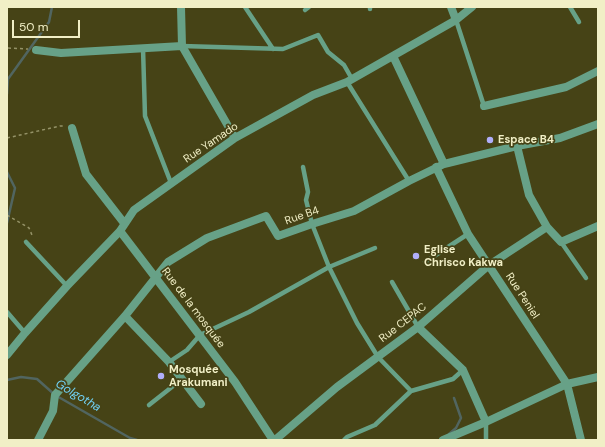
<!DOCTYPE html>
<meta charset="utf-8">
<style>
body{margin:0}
#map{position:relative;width:605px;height:447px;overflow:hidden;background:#464316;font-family:"DM Sans",sans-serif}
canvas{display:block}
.frame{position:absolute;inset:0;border:8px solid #f1efc6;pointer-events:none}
.scale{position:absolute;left:12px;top:20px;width:68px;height:18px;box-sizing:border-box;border:2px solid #f1efc6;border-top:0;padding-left:5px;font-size:12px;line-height:14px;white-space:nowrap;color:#f1efc6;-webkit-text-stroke:3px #464316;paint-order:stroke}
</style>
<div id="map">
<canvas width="605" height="447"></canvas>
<div class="frame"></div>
<div class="scale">50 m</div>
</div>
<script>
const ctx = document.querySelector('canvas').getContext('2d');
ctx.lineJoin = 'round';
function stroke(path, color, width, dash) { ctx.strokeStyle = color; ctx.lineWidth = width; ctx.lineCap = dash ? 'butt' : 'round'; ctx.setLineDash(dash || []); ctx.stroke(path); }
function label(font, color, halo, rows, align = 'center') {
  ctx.font = font + ' "DM Sans",sans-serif'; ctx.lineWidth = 3.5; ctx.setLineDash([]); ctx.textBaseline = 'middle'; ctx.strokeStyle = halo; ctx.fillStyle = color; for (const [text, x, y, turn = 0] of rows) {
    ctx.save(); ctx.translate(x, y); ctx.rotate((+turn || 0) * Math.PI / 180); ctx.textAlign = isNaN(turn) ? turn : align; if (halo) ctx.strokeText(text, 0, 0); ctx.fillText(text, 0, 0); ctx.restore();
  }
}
const stream = new Path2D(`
 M7,94L8,79L49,22L52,7
 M7,172L15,188L7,223
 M7,380L21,377L37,379L55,395L130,438L137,440
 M449,434L456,428L461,418L454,398`);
const path = new Path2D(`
 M8,48L28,49
 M7,138L60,126H64
 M7,215L29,228L32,235L30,237`);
const service = new Path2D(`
 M245,7L273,49
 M370,7V9
 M570,7L579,22
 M305,10L309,7
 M456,20L484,106
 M182,46L283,49L318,35L328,52L344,65L352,79
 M143,48L145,116L171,183
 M347,82L409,181
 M303,167L308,192L306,200L312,224L329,267L357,323L378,357L411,391
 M26,242L67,286
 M561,242L586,278
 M425,262L468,234
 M392,282L418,327
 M7,312L25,333
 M169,362L187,350L200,335L249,312L329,267L375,248
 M149,405L182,379
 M344,440L347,437L375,425L411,391L453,379L463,370
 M486,440V422`);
const minor = new Path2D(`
 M181,7L182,46L235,138
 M451,7L456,20
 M36,50L61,53L182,46
 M393,56L444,164
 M484,106L566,87L598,71
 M72,128L86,174L124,223
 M517,146L529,195L547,227L561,242L598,226
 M436,167L468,234L567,384L581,440
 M120,231L235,382L273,440
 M125,316L169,362L201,404
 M418,327L463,370L486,422
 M7,355L25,333L67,286L120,231L134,210L235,138L313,95L347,82L456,20L472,7
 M38,440L53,411L55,395L125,316L168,262L207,238L266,216L278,236L312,224L354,211L409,181L444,164L517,146L560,138L598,124
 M275,440L337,387L418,327L489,265L547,227
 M443,440L486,422L567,384L598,377`);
const markers = [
 [490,140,4,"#b0aefa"],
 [416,256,4,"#b0aefa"],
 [161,376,4,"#b0aefa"]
];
const poiNames = [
 ["Espace B4",498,140],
 ["Eglise",424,250],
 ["Chrisco Kakwa",424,263],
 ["Mosquée",169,370],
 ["Arakumani",169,383]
];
const streetNames = [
 ["Rue Yamado",211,143,-34],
 ["Rue B4",302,216,-19],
 ["Rue Peniel",522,296,57],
 ["Rue de la mosquée",193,308,53],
 ["Rue CEPAC",403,323,-38]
];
const waterNames = [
 ["Golgotha",78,396,31]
];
stroke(stream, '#516560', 2.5);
stroke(path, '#949267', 1.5, [3, 3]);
stroke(service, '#67a187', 4.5);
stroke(minor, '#67a187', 8);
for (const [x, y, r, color] of markers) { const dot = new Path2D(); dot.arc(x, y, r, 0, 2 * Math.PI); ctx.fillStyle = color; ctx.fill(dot); stroke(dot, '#464316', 1.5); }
label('bold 11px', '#f1efc6', '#464316', poiNames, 'left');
label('11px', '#f1efc6', '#464316', streetNames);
label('italic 12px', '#70d0f4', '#464316', waterNames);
</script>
